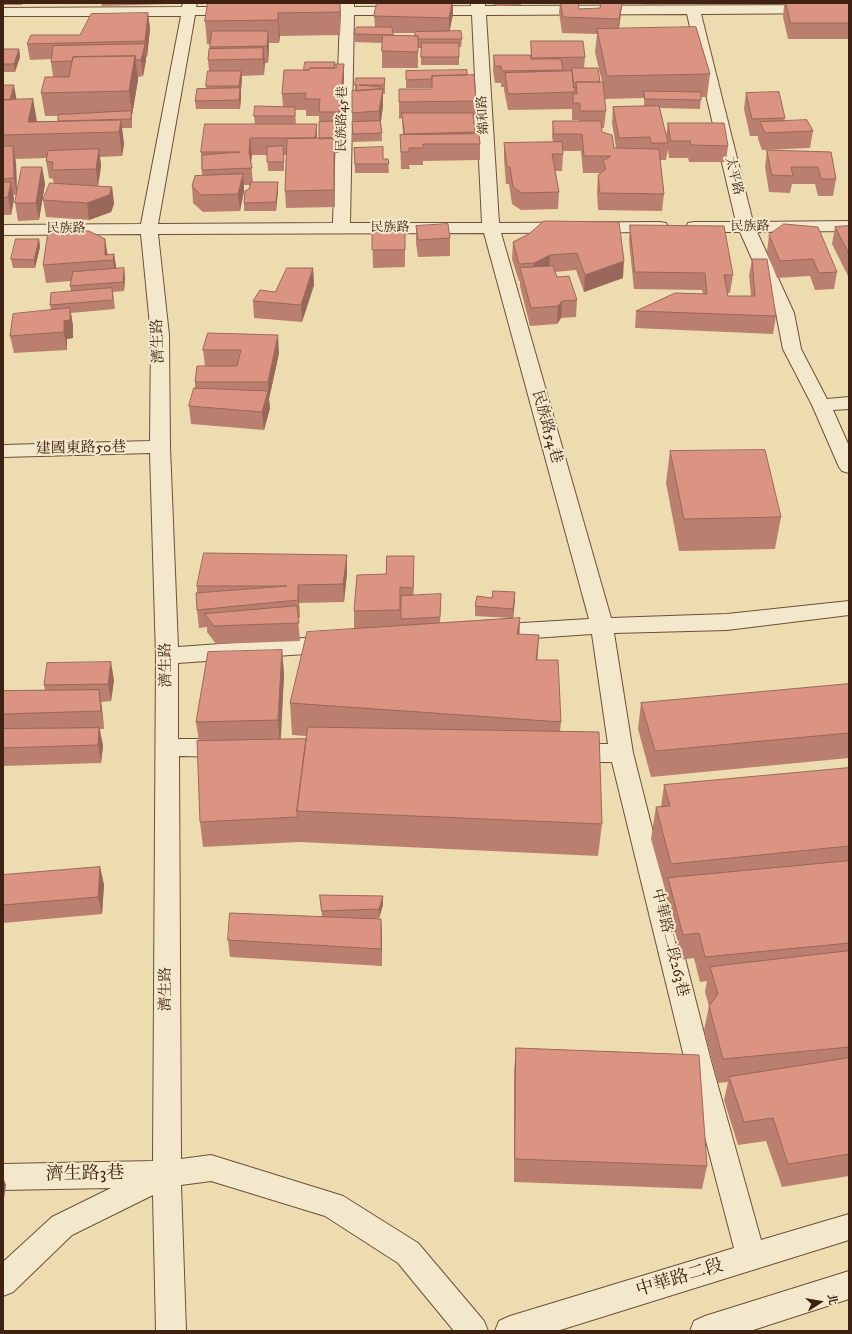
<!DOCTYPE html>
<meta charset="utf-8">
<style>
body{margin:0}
#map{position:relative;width:852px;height:1334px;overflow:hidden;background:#eedcb1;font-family:"IM FELL DW Pica","Noto Serif TC",serif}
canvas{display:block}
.frame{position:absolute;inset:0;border:4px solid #402213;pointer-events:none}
.north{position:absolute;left:800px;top:1282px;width:40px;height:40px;-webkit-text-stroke:3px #f4e8cc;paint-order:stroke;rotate:78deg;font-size:11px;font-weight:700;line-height:16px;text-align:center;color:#402213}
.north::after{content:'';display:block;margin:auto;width:14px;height:18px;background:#402213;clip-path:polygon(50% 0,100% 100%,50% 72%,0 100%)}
</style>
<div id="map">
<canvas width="852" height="1334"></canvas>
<div class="frame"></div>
<div class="north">北</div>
</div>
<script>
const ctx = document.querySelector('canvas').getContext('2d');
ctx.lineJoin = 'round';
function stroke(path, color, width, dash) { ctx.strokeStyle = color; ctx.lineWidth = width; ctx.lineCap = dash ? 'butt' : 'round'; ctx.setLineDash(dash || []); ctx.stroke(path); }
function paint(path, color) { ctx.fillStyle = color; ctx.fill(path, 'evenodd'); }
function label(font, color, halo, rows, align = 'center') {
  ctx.font = font + ' "IM FELL DW Pica","Noto Serif TC",serif'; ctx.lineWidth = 4; ctx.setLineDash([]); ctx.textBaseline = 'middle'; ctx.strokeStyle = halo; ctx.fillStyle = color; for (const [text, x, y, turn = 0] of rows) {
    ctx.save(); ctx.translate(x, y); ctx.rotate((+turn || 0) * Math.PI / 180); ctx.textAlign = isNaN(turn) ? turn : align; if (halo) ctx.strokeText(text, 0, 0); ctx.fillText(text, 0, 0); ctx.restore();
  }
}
const minor = new Path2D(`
 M183,3H197L196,7H236L241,8L243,11L241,14L236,15H195L158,224L333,223L340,15L305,14L303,11L305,8L340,7V3H354V7L471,6V3H485V6L849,5V13L701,14L753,222L849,221V231L757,232L794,313L801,349L827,399L849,397V409L833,410L849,446V473L842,471L839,467L812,405L783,349L776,313L740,232H694L688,231L686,227L688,223L694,222H736L687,14L486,15L499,223L660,222L666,223L668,227L666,231L660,232L501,233L611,618L727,614L849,601V615L727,630L614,633L633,753L711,1061L761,1240L849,1214V1240L557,1331H495L499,1321L510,1316L734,1248L685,1061L612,762H570L562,759L558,753L562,747L570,744H608L592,634L489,641L481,638L478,633L481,628L489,625L589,619L484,233L158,234L169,335L170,447L178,647L333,636L341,639L344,644L341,649L333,652L178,663V739H228L236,742L239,748L236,754L228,757L179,756L181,1159L211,1155L343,1196L418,1243L484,1321L488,1331H454L398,1263L325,1216L211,1181L181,1185L186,1331H156L153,1195L72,1235L13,1292L3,1296V1262L52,1217L111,1188L3,1190V1164L153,1161L156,656L150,453L3,457V445L150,441L151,335L141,234L3,235V225L141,224L181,16H3V8L182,7ZM354,15H472L482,223H350Z
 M849,1271V1299L750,1331H690L694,1321L705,1316Z`);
const wall = new Path2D(`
 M3,3H23L22,5H3Z
 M101,3H169V4L102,6Z
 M208,3H340V35L280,36L279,43H269V47L268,63H264V75L242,76L241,90V97L240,109H196L195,101L206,89V86L209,71L208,60L210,44H207L205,21Z
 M377,3H453V14L449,31L462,39L461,47H459V65H421V48H418V68H382V43L355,42L354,34L375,27L374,16ZM392,33H415V36L393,35Z
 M488,3H521V5L498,6Z
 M560,3H578L579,9L600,8L601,3H622L619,29L710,74L707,97H701L700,109L660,108L666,136L668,123L728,146L726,162H689L688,158H669L668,149L666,160H660L664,194L662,211L598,210L597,192L598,175L601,173H583L581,151H563V154L562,171H555L559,192L558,209L521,210L512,204L509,184H506L504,159V143L553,142L552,137L553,121H579V120H572V109L508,110L504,90V87H501V83H495L493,71L494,55H531V41L585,57L584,68L600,82H602L595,52L597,34L562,33L559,12ZM604,93L605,99L644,98V106L613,107L612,123L616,148H614L602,132L601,128H604L606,111Z
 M646,3H689V4L646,5Z
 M781,3H849V39H788L783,17L784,6Z
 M148,13L150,29L147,57H146V60L143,76L138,77V80L132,115H131L132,128H122L124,144L122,156L100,157L101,166L98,186L112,187L114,204L111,212L89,220L46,217L43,200L54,184L53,179L49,178L46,161V158L15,159L16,163L17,195L42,167L45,184L39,220L18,221L15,203L17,195H13L14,199L11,215H3V85L17,100L33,99L37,121H58V116H45L41,93L53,77L51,62V59L30,60L27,44L80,35Z
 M3,49H19L20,57L15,72H3Z
 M335,62V68L344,64V80L339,128V153H334L335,207L286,208L285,191L286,155H284V171H268L267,155H252L251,162L253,182H278V190L276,211H244V203L250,185H244V191L240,211L203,212L193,203L192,186L202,176L201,152L255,124L254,116L283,107L282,94L304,70ZM295,110H306V116H319V139H317L296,124Z
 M406,71L467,75L476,101V117H473L475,134L480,144V160L423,161V165H409L410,169H401L400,135H403L402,118L399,119V89H432V88H406Z
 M385,78V94H383V106L381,121L382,141L353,142L352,130V91H355V85Z
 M746,93L785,118L784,121L813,131L810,148L762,150L758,139V136H750L744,109Z
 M354,148L383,159H388L389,173H355Z
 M767,150L831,152L836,179L833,196H818L815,184H792L790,193L769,192L765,167Z
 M544,221L623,278L584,292L576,270L555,272L557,277L577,300L576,317L561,318L557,324L530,326L520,286V281H519L512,259L513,242L529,234Z
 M630,225L733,275L730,293H727L728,296H751L749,276L752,259L776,316L773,334L635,328L636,311L703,294L702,290L634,289L629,242Z
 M416,226L450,238V256L418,257L416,243Z
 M849,226V278L832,244L835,227Z
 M405,230V267L373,268L372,231Z
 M769,235L837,272L834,289L815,290L810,276L777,278L767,252Z
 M39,239L40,247L35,268H13L11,259Z
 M105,239L107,255L114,254L116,269L125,277L124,291L113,292L115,309L71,313L73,326V338L67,339V350L14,353L10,336L51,310L50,305L71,291L70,286L71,281L46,283L43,265Z
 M313,268L314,285L302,322L254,318L253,301L275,292Z
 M208,333L279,353L269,399L270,408L264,430L191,424L189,406L195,388V382L205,366L203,350Z
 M670,451L781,517L775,549L679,551L666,483Z
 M347,573L344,602L299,603L300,618H298L300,641L216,644L207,632V627L199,628L197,610V586Z
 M414,574L413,595L441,603L440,623L511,618L475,616V606L492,598L515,592L513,618L519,634L537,660L561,722L560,731L602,824L598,856L299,842L203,847L200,822L199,741L196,722L282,650L284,675L281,739H306L307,736L292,735L290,703L361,629H354V611Z
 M114,680L111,701L101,702L104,729H100L103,746L101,763L3,766V691L45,690L44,685Z
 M849,684V758L651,777L638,729L641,703Z
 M849,768V1176L782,1187L766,1141L738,1145L724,1100L728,1082L718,1083L704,1030L709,1006L705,992L707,981L700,982L694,958L678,960L664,903L666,893L651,839L656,807H661L664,785Z
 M100,867L104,885L102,914L3,923V875Z
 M320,895L383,896V905L379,918H373L381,919L382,966L230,957L228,940L322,916Z
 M516,1048L707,1166L702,1189L514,1182V1072Z`);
const shadedWall = new Path2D(`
 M340,3L341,15L340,35Z
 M452,3H453V14L449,34V18Z
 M622,3L621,13L618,35L619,19Z
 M148,13L150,29L147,57L145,41Z
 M278,13L280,36L279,43L278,20Z
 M268,31L269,47L268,63L267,46Z
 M145,44L146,60L143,76L141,60Z
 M263,48L265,64L264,75L263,59Z
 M19,49L20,57L15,72L14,64Z
 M135,56L138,80L132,115L129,91Z
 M344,64V80L339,128V112Z
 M241,71L242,79L241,90V97L240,109L239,100L240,93L239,86Z
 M14,85L17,102L9,105Z
 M381,87L382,95L383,89V106L380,128L379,111Z
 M33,99L37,123L28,122Z
 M131,111L132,120V128L131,119Z
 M121,120L124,144L122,156L119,132Z
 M317,124V141L316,154L315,138Z
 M250,138L252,155L250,169L249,152Z
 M334,138V155L335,207L334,190Z
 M13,146L16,163L17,195L14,178Z
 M99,149L101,166L98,186L96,169Z
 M42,167L45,184L39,220L36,203Z
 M243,174L244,191L240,211L238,194Z
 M11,182L14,199L11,215L8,197Z
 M278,182V190L276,211V202Z
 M112,187L114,204L111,212L89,220L87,203Z
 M39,239L40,247L35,268L34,260Z
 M105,239L108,256L105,255Z
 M114,254L117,271L115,277L113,260Z
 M550,255L549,272L533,280L534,263Z
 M624,261L623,278L584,292L585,275Z
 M124,268L125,277L124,291L123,282Z
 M313,268L314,285L302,322L301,305Z
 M562,301L561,318L557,324L558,306Z
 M70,308L73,326V338L67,339V350L64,332V321Z
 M278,335L279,353L269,399L270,408L264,430L262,412L268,391V382Z
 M347,555V573L344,602L343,584Z
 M414,556V574L413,606V588Z
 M298,585L299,603L300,618L298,600Z
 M515,592V602L513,619V609Z
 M520,618L519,650L517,634Z
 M539,635L537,667L536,660Z
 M282,650L284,675L280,745L278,720Z
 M111,662L114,680L111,701L108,684Z
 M99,690L102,708L104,729L101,711Z
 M99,728L103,746L101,763L98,745Z
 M100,867L104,885L102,914L98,897Z
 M383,896V905L379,918V909Z
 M381,919L382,936V966L381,949Z
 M3,1177L6,1185L3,1205Z`);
const building = new Path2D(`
 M208,3H340V12L278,13V20L205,21Z
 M377,3H452L449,18L374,16Z
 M561,3H578L579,9L600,8L601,3H622L619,19L563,17Z
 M786,3H849V23H791Z
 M148,13L145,41L27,44L31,35H80L91,14Z
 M357,27H392L393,35L354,34Z
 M696,27L710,74L607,76L597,29Z
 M212,31H268L267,46L210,47Z
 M461,31L462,39H418V36H415V32Z
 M383,35L418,36V52L382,51Z
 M531,41H583L585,57L532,58Z
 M422,43H459V57H421Z
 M145,44L141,60H136L135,56L73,57L72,61L51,62L53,46Z
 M263,48V59L208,60L209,49Z
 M3,49H19L14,64H3Z
 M494,55H531V59H561L563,70L502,71L501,66H495Z
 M135,56L129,91L41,93L45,77H69L73,57Z
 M305,62H335L334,68H310L309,70H304Z
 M336,64H344L339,112H319L320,99H305L306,93L282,94L284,70H309L310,68H336Z
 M572,68H598L600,82H576V88H574Z
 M467,70V75L432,76V79L406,80V71Z
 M208,71H241L239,86H206Z
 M572,71L575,92L508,94L505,73Z
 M474,75L476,101L399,102V89H432V76Z
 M356,78H385L384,85H359L381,87V89L356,91L357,85H355Z
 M576,82H603L606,111H580V103H573V94H577Z
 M3,85H14L10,100H3Z
 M240,88L239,100L195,101L197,89Z
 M383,89L379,111L352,113V91Z
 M644,91L701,92V100L645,99Z
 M779,92L785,118L752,119L746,93Z
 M33,99L28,122L121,120L119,132L3,135V100Z
 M255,106L295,107V116H254Z
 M659,106L668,143H651L650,137L619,138L613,107Z
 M131,111V119L58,121V115Z
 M402,113H473L475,132L405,134Z
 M807,120L813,131L765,133L760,122Z
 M339,121V144L334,145V138L319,139V122Z
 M380,121L382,133L353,134L352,122Z
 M553,121H601L602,132L612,135L614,148L659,149L664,194L600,193L598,175L606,169L603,161L611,156H584L582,134H554Z
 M668,123H724L728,146L691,145L690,141H671Z
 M205,124H317L315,138H250L249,152L252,168L202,170V155L240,152H201Z
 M479,134L480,144H423V148H409V152H401L400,135Z
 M334,138V190L285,191L287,139Z
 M562,142L563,154H552L559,192L522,193L513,187L510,167H507L504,143Z
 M3,146H13L14,178L3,179Z
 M283,146L284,162H267V147Z
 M383,147V159H388L389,164H355L354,148Z
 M99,149L96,169L52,170L53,162L46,161L48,151Z
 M767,150L831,152L836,179H821L818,167H791L793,176L772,175Z
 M22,167H42L36,203H15Z
 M243,174L238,194L201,195L192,186L195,176Z
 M3,182H11L8,197L3,198Z
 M251,182H278L276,202L244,203L245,191L249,189Z
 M50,183L112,187L109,195L87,203L43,200Z
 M544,221L619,222L624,261L585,275L577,253L550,255L534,263L519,264L513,242L529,234Z
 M448,224L450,238L418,240L416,226Z
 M784,224L818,227L837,272L819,273L813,259L780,261L769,235Z
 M630,225L724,226L733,275H724L728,296H755L752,259H767L776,316L636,311L675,293L707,294L705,273L635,272Z
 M849,226V254L835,227Z
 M405,230V250H372V231Z
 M89,231L105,239V255L114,254L113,260L43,265L48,232Z
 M16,239H39L34,260L11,259Z
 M553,266L557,277L569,276L577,300L562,301L558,306L531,308L520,268Z
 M124,268L123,282L70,286L73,272Z
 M287,268H313L301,305L253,301L260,290L275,292Z
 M112,288L113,300L50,305L51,293Z
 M70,308V320L64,321V332L10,336L13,314Z
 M208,333L278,335L268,382H195L197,366H237L241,350H203Z
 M194,388L268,391L262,412L189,406Z
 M765,450L781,517L684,519L670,451Z
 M204,553L347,555L343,584L298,585V600L197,610L196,593L287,586H197Z
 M387,556H414L413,588L400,587V610L354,611L357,575L386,574Z
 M493,591L515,592L513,609L475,606L477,596L492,598Z
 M441,594L440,617L401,619V596Z
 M297,606L299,623L214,626L205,614Z
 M520,618L517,634L539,635L536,660H558L561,722L290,703L307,632Z
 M282,650L278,720L196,722L208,652Z
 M111,662L108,684L44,685L47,663Z
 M849,684V733L655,751L641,703Z
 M99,690L101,711L3,714V691Z
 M308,727L599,732L602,824L297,811Z
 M99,728L98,745L3,748V729Z
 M306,739L297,811V817L200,822L197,741Z
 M849,768V846L671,864L656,807L670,806L664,785Z
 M849,861V943L705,957L699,933L683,935L668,878Z
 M100,867L98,897L3,905V875Z
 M320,895L383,896L379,909L322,911Z
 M230,913L381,919V949L228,940Z
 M849,951V1047L723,1059L709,1006L718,994L710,967Z
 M516,1048L699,1055L707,1166L515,1159Z
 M849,1058V1154L788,1164L773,1118L744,1122L729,1077Z`);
const farStreetnames = [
 ["綿和路",484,115,-93],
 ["民族路45巷",343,119,-89],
 ["太平路",733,176,76],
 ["民族路",750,227],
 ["民族路",390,228],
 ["民族路",66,229]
];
const streetNames = [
 ["濟生路",159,341,-92],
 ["民族路54巷",546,427,74],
 ["建國東路50巷",81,449,-1],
 ["濟生路",167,665,-91],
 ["中華路二段263巷",669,943,76],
 ["濟生路",167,989,-90]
];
const nearStreetnames = [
 ["濟生路3巷",85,1175,-1],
 ["中華路二段",680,1279,-17]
];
stroke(minor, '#6c503a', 2);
paint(minor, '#f4e8cc');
paint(wall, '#bb7f6f');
paint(shadedWall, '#99685a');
paint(building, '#da9481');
stroke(building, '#99685a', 1);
label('13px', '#402213', '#f4e8cc', farStreetnames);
label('15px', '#402213', '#f4e8cc', streetNames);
label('18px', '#402213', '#f4e8cc', nearStreetnames);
</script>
